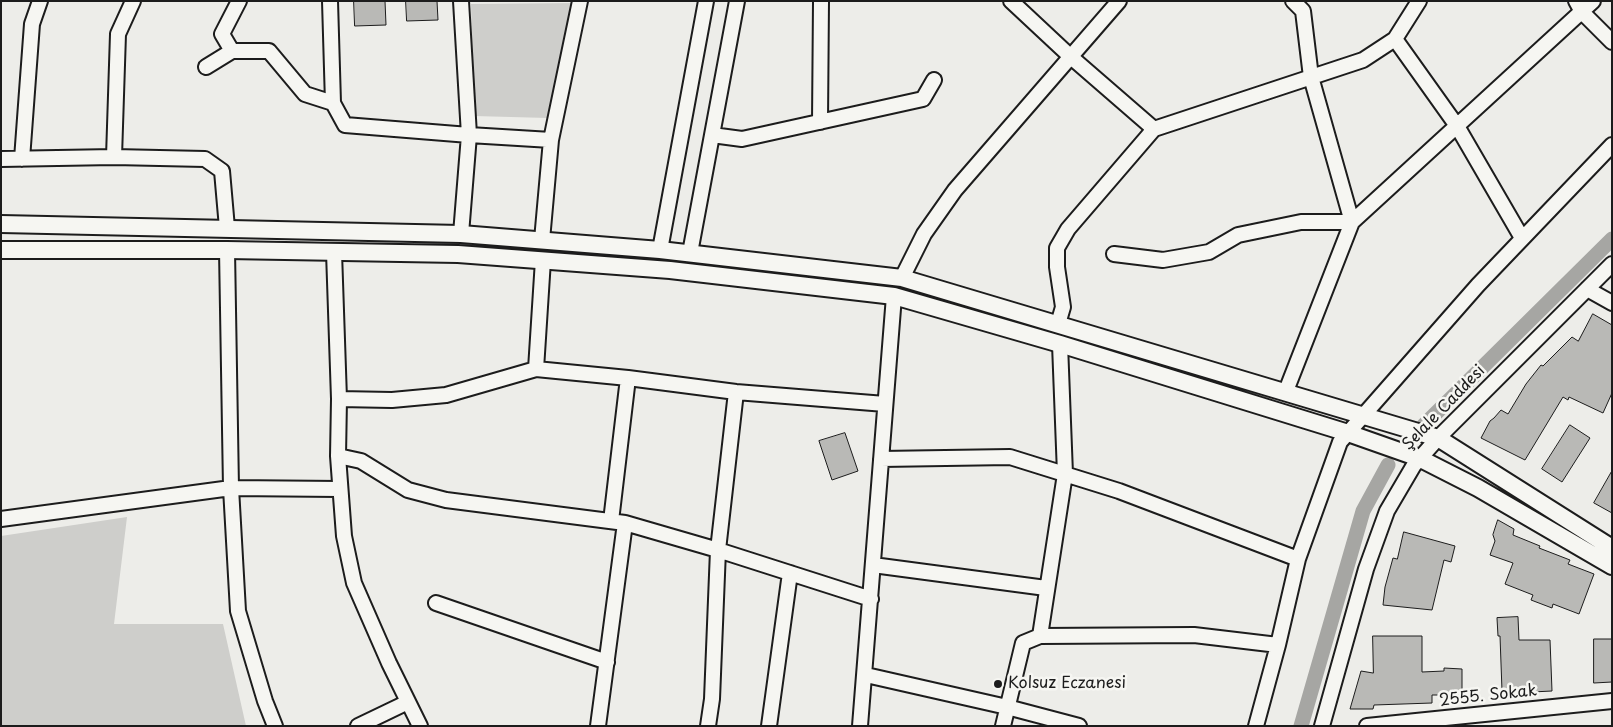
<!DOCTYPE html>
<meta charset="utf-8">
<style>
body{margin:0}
#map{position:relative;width:1613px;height:727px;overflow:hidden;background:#edede9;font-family:"Playpen Sans",sans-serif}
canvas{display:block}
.frame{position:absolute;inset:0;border:2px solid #1c1c1c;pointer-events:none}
</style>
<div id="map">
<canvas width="1613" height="727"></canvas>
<div class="frame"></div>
</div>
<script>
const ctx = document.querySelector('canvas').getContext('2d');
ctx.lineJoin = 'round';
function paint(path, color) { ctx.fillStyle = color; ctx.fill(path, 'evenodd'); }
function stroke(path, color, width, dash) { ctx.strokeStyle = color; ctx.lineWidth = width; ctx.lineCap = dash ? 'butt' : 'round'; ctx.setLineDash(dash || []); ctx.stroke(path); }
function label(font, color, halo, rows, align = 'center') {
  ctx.font = font + ' "Playpen Sans",sans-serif'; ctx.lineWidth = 5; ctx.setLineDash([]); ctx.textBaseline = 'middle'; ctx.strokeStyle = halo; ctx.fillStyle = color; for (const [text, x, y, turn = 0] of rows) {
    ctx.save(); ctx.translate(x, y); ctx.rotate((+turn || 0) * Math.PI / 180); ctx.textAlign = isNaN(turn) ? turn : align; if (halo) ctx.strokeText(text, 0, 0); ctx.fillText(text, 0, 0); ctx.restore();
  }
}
const green = new Path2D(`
 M575,3L548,118L474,116L471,4Z
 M127,517L114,624H223L246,726H1V536Z`);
const canal = new Path2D(`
 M1424,425L1612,239
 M1301,726L1363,511L1388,465`);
const building = new Path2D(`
 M354,1H385L386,25L355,26Z
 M406,1H437L438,20L407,21Z
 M1593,314L1612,325V393L1603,413L1569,397L1568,400L1563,397L1525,460L1481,438L1490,421L1494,418L1501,410L1508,414L1526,384L1541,365L1543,366L1572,337L1578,341Z
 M1570,425L1590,438L1562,482L1542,469Z
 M845,433L858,471L832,480L819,441Z
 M1612,471V513L1594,503Z
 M1498,520L1514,529L1513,535L1540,546L1539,548L1570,560L1568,564L1594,574L1579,614L1553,604L1552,608L1531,600L1533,595L1505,584L1513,563L1490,555L1495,541L1493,535Z
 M1404,532L1455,546L1451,562L1444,560L1432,610L1383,605L1385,587L1393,558L1397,559Z
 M1518,617L1519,640H1550L1552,691L1532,692V689L1502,691L1500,636H1498L1497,618Z
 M1373,636H1422V672L1444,671V668L1462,669V695H1432V703L1374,705L1373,709H1350L1361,671L1373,673Z
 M1594,639H1612V682L1594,683Z`);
const minor = new Path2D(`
 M330,1L333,103L345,125L469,135L461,234
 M461,1L469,135L551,140
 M1011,1L1071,57L1154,129L1363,60L1395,39L1419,1
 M1576,1L1582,12L1612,42
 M1395,39L1457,126L1522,238
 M232,51L222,34L239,1
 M206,67L232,51H269L305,94L333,103
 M820,122L821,1
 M712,135L742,139L923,99L934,80
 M114,157L118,34L133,1
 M1,159L114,157L205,159L222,171L227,228
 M22,159L32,24L40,1
 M542,240L551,140L580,1
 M227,250L231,488L238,611L265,701L275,726
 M660,250L706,1
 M334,252L339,399L338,456L361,461L408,490L446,500L625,523L718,550L871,599
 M690,253L737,1
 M1114,254L1163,260L1209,252L1238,235L1301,222H1352L1311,77L1303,11L1293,1
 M902,278L924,234L955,190L1119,1
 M1587,289L1612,303
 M1058,324L1063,307L1057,267V248L1068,229L1154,129
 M536,369L543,260
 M1286,391L1352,222L1593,1
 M339,399L392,400L446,395L536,369L628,378L736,392L885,404
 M338,456L344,536L354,583L389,663L420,726
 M881,459L1010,457L1119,491L1298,559
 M1,519L231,488L339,489
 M611,521L628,378
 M873,565L1046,588
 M436,603L607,662
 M1040,636L1194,635L1278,645
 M866,675L1007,707L1079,726
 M358,726L408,702
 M598,726L625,523
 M708,726L712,699L718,550L736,392
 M769,726L790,573
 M860,726L894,296
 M1003,726L1023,643L1040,636L1065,474L1060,344
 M1256,726L1278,645L1298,559L1340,442L1478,285L1612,145
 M1322,726L1366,569L1387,511L1414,465L1438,438L1612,264
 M1367,726L1612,701`);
const major = new Path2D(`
 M1,224L461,234L660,250L902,278L1438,438L1612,548
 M1,250H227L458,254L670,270L894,296L1060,344L1348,433L1419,458L1478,488L1612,566`);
const markers = [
 [998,684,5,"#1c1c1c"]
];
const streetNames = [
 ["Şelale Caddesi",1444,408,-46],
 ["2555. Sokak",1488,696,-6]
];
const poiNames = [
 ["Kolsuz Eczanesi",1008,684]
];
paint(green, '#cececb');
stroke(canal, '#a6a6a3', 15);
paint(building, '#b9b9b6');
stroke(building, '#1c1c1c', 1);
stroke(minor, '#1c1c1c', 18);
stroke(major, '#1c1c1c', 20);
stroke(minor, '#f6f6f2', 14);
stroke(major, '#f6f6f2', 16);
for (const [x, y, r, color] of markers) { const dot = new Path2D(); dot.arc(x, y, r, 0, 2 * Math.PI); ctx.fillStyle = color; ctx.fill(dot); stroke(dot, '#f6f6f2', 2); }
label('16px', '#1c1c1c', '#f6f6f2', streetNames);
label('16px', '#1c1c1c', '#f6f6f2', poiNames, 'left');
</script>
